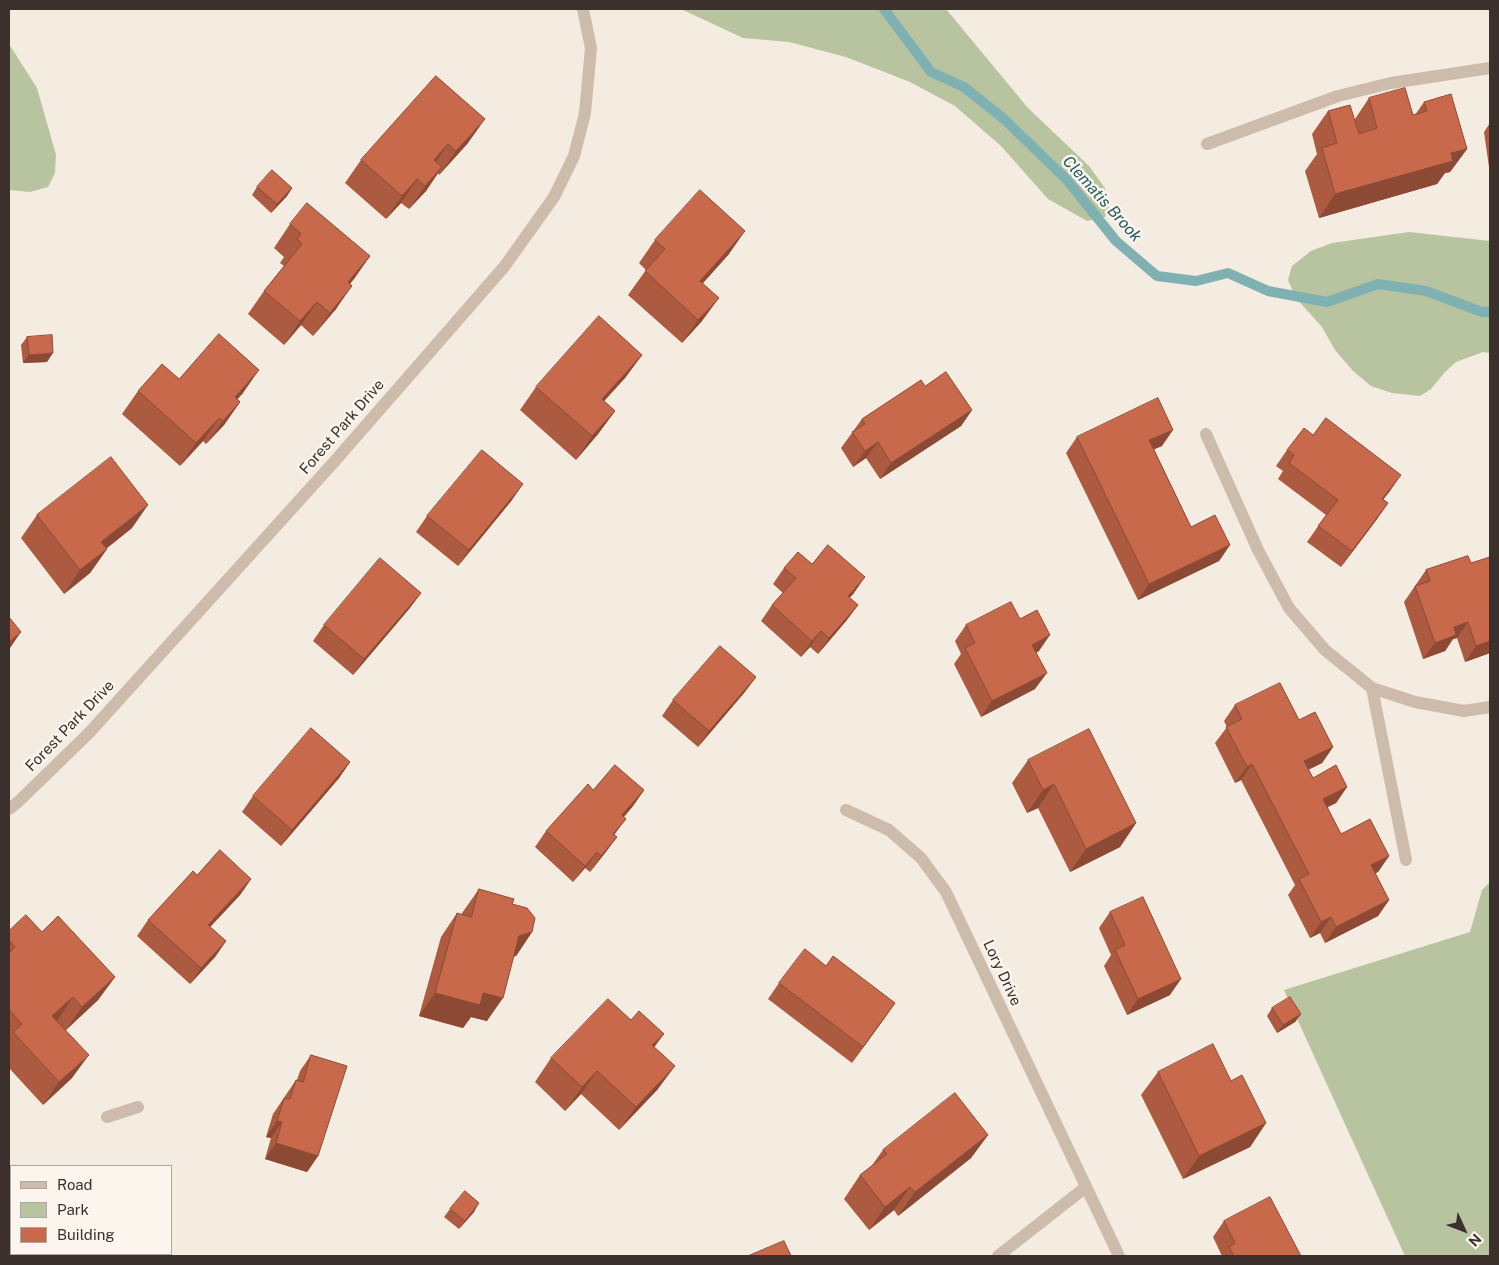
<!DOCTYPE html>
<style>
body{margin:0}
#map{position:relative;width:1499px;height:1265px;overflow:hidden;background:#f4ebe1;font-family:"Public Sans",sans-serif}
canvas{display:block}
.frame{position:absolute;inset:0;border:10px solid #3b302b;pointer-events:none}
.legend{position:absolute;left:10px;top:1165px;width:162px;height:90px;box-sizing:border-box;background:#fbf5ee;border:1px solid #aea6a0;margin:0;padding:6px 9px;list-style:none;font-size:15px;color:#3b302b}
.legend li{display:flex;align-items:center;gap:10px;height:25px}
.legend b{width:25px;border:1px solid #aea6a0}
.north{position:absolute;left:1439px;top:1205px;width:50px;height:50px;-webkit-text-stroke:4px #fbf5ee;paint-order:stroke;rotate:133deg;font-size:14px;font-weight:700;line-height:20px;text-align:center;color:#3b302b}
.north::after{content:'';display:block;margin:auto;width:18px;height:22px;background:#3b302b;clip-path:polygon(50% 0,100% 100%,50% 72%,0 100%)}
</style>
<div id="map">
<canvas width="1499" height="1265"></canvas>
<div class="frame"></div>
<ul class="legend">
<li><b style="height:6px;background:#cdbbac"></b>Road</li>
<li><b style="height:14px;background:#b8c4a0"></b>Park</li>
<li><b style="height:14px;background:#c8694b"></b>Building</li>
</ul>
<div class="north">N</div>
</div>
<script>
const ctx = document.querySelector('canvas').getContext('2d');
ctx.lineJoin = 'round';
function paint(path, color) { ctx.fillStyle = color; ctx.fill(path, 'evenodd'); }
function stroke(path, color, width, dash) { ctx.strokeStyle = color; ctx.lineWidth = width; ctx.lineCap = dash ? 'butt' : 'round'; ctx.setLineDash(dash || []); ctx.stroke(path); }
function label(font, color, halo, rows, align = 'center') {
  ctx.font = font + ' "Public Sans",sans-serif'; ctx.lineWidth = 5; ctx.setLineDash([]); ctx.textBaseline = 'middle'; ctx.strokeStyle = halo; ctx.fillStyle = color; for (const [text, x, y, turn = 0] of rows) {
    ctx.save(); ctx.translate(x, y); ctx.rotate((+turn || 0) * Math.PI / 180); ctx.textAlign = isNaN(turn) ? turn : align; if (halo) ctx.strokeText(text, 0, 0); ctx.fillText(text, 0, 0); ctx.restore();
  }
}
const green = new Path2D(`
 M681,9H946L1028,108L1089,166L1105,188L1109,208L1105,217L1087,221L1048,199L1001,146L955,106L910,82L846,57L789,42L743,38Z
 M9,44L37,88L56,155L55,173L48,187L30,192L9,190Z
 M1409,232L1490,241V353L1483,352L1456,362L1445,372L1431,389L1420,396L1392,393L1371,386L1353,371L1335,350L1322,327L1296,298L1288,280L1292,266L1311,251L1332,243Z
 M1490,882V1256H1405L1284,990L1470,932L1482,890Z`);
const stream = new Path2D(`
 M884,9L931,72L964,87L1004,119L1067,180L1116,241L1157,276L1196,281L1228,273L1268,291L1327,302L1378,284L1426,291L1482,312H1490`);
const service = new Path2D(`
 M1207,144L1338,96L1391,83L1490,68
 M1206,434L1258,550L1289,608L1325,650L1372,688L1415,702L1464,711L1490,707
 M1372,688L1406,860
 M107,1117L138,1107`);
const minor = new Path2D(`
 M9,809L18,802L89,733L334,462L504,267L554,197L574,156L585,113L591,48L583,9
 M846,810L889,830L921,858L946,892L1119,1256
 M998,1256L1086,1187`);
const wall = new Path2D(`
 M436,76L468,143L439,175L438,173L426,191L409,209L401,203L386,219L345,183L361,160Z
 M1369,98L1413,115H1415L1424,102L1467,149L1450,172L1445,173L1437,184L1319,218L1305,171L1317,154L1312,134L1328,111L1355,119Z
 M1490,123V174L1484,132Z
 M257,187L292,188L287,196L271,213L252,195Z
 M290,224L370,256L350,284L336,309L313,336L301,325L284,345L248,314L264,291L284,266L280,263L284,257L274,248Z
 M655,240L729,254L703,283L702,321L682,343L628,295L646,270L639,263Z
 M27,337L47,362L23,363L21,345Z
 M642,355L625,378L604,401L615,411L598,434L576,460L520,410L536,387Z
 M179,379L243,393L237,399L240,402L224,425L206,444L203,441L180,466L122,414L138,391Z
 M925,386L972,410L961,426L880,479L866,458L853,467L841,448L862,419Z
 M1077,437L1162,446L1154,449L1191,527L1230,545L1219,561L1138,600L1066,453Z
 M1287,450L1390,491L1383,499L1388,503L1377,519L1341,567L1307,542L1326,515L1278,479L1283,471L1276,466Z
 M512,500L458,566L416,532L427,516Z
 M37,515L132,528L106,549H107L90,573L64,594L21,538Z
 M1468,556L1490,653L1465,662L1457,638L1453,639L1445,651L1423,659L1404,602L1426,570Z
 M812,564L854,593L849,598L858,605L846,621L818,654L810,647L801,657L761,621L772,605L783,593L773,584L784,568Z
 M421,593L409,609L353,675L313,641L324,625Z
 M1020,619L1039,651L1036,653L1035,689L981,717L954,664L961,654L955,641L966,625Z
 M756,677L744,693L698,747L662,716L673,700Z
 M1235,705L1299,720L1333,747L1322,763L1308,770L1313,778L1347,787L1336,803L1327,807L1341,834L1389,856L1378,872L1375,873L1389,900L1378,916L1325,943L1320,933L1310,938L1288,895L1295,885L1241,780L1235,783L1215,743L1227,727L1224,721Z
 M1028,760L1136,823L1120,847L1070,872L1038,808L1027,813L1012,783Z
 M350,762L339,778L281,846L242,812L253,796Z
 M593,790H644L633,806L624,817L614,835L617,837L605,853L590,872L585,868L573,882L535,847L546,831Z
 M197,875L251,879L240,895L210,927L226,941L215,957L190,984L137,936L148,920Z
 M479,889L512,904L532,932L516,956H514L487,1021L471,1017L463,1028L419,1016L441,937L457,913L462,915V913Z
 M1110,912L1170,995L1127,1015L1104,966L1111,955L1099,928Z
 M9,931L42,932L115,977L98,1000L66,1030L72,1078L43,1105L9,1068Z
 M826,966L895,1003L852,1063L768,999L779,983Z
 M1272,1008L1301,1014L1295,1022L1277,1033L1267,1016Z
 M654,1047L658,1089L619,1130L581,1094L565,1111L535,1082L551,1058Z
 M311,1055L318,1156L307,1172L265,1159L271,1138L266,1137L273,1114L296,1080H297L300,1071Z
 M1158,1072L1231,1081L1266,1123L1250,1147L1183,1179L1141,1095Z
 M988,1135L971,1158L898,1216L894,1210L869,1230L844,1199L860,1175L870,1168L883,1150Z
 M450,1209L474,1212L459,1229L444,1217Z
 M1224,1221L1301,1256H1222L1213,1237Z`);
const shadedWall = new Path2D(`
 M485,119L468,143L439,175L456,151Z
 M448,144L432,168L434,160Z
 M1467,149L1450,172L1445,173L1437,184L1319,218L1335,194L1451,153Z
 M442,167L426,191L409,209L425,186Z
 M417,179L401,203L386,219L402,196Z
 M292,188L287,196L271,213L277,204Z
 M745,231L729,254L684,304L700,281Z
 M370,256L354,279L331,306L348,282Z
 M352,286L336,309L313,336L330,313Z
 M719,298L702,321L682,343L698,320Z
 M317,302L301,325L284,345L300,321Z
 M53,353L47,362L23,363L29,355Z
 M642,355L625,378L585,422L602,399Z
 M259,370L243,393L219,420L235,397Z
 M240,402L224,425L206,444L223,421Z
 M972,410L961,426L880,479L891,463Z
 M615,411L598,434L576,460L592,436Z
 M219,418L203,441L180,466L196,443Z
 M1173,430L1162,446L1138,456L1149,440Z
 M878,442L866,458L853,467L865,451Z
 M1401,475L1390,491L1371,515L1382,499Z
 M523,484L512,500L458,566L469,550Z
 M1388,503L1377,519L1341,567L1352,551Z
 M148,505L132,528L85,565L101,542Z
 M1230,545L1219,561L1138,600L1149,584Z
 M107,549L90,573L64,594L80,570Z
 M865,577L854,593L836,612L848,596Z
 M421,593L409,609L353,675L364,659Z
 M858,605L846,621L818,654L829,638Z
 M1468,622L1457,638L1453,639L1445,651L1423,659L1435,643L1454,627Z
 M821,631L810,647L801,657L812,641Z
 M21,632L10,648L9,649V642Z
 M1050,635L1039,651L1021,661L1032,645Z
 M1490,641V653L1465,662L1476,646Z
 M1047,673L1035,689L981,717L992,701Z
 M756,677L744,693L698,747L709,731Z
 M1333,747L1322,763L1293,777L1304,761Z
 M350,762L339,778L281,846L292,830Z
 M1252,764L1241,780L1235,783L1247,767Z
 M1054,784L1038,808L1027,813L1043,790Z
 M1347,787L1336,803L1312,815L1323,799Z
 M644,790L633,806L611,831L622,815Z
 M626,819L614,835L613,834Z
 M1136,823L1120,847L1070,872L1086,849Z
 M617,837L605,853L590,872L601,856Z
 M597,852L585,868L573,882L585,866Z
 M1389,856L1378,872L1359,881L1371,865Z
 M251,879L240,895L197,941L208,925Z
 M1389,900L1378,916L1325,943L1336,927Z
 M1331,917L1320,933L1310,938L1321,922Z
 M532,932L516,956L503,960L519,936Z
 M226,941L215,957L190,984L201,968Z
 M115,977L98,1000L66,1030L82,1007Z
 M1181,979L1170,995L1127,1015L1138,999Z
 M435,993H483L503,998L487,1021L471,1017L463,1028L419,1016Z
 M73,997L57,1021L52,1016Z
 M895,1003L884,1019L852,1063L863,1047Z
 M1301,1014L1295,1022L1277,1033L1283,1025Z
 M664,1034L647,1057L652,1045Z
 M89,1055L72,1078L43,1105L59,1082Z
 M675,1066L658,1089L619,1130L636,1107Z
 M597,1071L581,1094L565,1111L582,1087Z
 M277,1121L282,1122L271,1138L266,1137Z
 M1266,1123L1250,1147L1183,1179L1199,1156Z
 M988,1135L971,1158L898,1216L915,1192Z
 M276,1143L318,1156L307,1172L265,1159Z
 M910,1187L894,1210L869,1230L885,1207Z
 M479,1203L474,1212L459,1229L465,1221Z`);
const building = new Path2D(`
 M436,76L485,119L456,151L448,144L434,160L442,167L425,186L417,179L402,196L361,160Z
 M1405,88L1413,115L1427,111L1424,102L1451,94L1467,149L1451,153L1453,161L1335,194L1322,148L1337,143L1328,111L1350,105L1359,134L1377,128L1369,98Z
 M272,170L292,188L277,204L257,187Z
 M700,190L745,231L700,281L719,298L698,320L645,271L665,249L655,240Z
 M307,203L370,256L348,282L352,286L330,313L317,302L300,321L264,291L302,244L297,239L301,234L290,224Z
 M599,316L642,355L602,399L615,411L592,436L536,387Z
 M219,334L259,370L235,397L240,402L223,421L219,418L196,443L138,391L162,364L179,379Z
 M52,335L53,353L29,355L27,337Z
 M946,372L972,410L891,463L878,442L865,451L852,432L865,424L862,419L921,380L925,386Z
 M1158,398L1173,430L1149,440L1191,527L1215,515L1230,545L1149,584L1077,437Z
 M1326,418L1401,475L1382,499L1388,503L1352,551L1318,526L1338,500L1289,463L1294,455L1287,450L1304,428L1313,435Z
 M482,450L523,484L469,550L427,516Z
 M111,457L148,505L101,542L107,549L80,570L37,515Z
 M828,545L865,577L848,596L858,605L829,638L821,631L812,641L772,605L796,578L784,568L798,552L812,564Z
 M1468,556L1471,563L1490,557V641L1476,646L1468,622L1454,627L1456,635L1435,643L1415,586L1430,581L1426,570Z
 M380,558L421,593L364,659L324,625Z
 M1011,602L1020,619L1037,610L1050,635L1032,645L1047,673L992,701L965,648L975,643L966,625Z
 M9,617L21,632L9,642Z
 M720,646L756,677L709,731L673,700Z
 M1280,683L1299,720L1315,712L1333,747L1304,761L1313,778L1336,765L1347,787L1323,799L1341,834L1370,819L1389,856L1371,865L1389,900L1336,927L1331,917L1321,922L1299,879L1309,874L1252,764L1247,767L1226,727L1242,719L1235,705Z
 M311,728L350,762L292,830L253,796Z
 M1089,729L1136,823L1086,849L1054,784L1043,790L1028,760Z
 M615,765L644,790L622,815L626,819L613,834L617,837L601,856L597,852L585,866L546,831L588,784L593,790Z
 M220,850L251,879L208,925L226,941L201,968L148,920L193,871L197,875Z
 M479,889L514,899L512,904L527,908L535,918L532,932L519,936L503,998L483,993L480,1005L435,993L457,913L471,917Z
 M1143,897L1181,979L1138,999L1115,950L1125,945L1110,912Z
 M26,915L42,932L58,916L115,977L82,1007L73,997L52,1016L89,1055L59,1082L13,1032L22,1024L9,1010V953L15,947L9,940V931Z
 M805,949L826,966L833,956L895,1003L863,1047L779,983Z
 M1290,997L1301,1014L1283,1025L1272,1008Z
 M608,999L631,1020L639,1011L664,1034L652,1045L675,1066L636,1107L597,1071L582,1087L551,1058Z
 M1213,1044L1231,1081L1242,1075L1266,1123L1199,1156L1158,1072Z
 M311,1055L347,1066L318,1156L276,1143L282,1122L277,1121L284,1098L290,1099L296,1080L303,1082Z
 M955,1093L988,1135L915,1192L910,1187L885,1207L860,1175L887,1154L883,1150Z
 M465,1191L479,1203L465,1221L450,1209Z
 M1270,1197L1301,1256H1234L1229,1247L1235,1243L1224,1221Z
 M784,1241L791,1256H748Z`);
const streetNames = [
 ["Forest Park Drive",342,427,-49],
 ["Forest Park Drive",70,726,-46],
 ["Lory Drive",1002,973,65]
];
const waterNames = [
 ["Clematis Brook",1102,199,48]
];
paint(green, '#b8c4a0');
stroke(stream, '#7fb0b2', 10);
stroke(service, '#cdbbac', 12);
stroke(minor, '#cdbbac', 12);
paint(wall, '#ac5a40');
paint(shadedWall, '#8c4a34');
paint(building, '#c8694b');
stroke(building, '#8c4a34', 1);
label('15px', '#3b302b', '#fbf5ee', streetNames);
label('italic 16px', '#1f5a5e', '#fbf5ee', waterNames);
</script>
